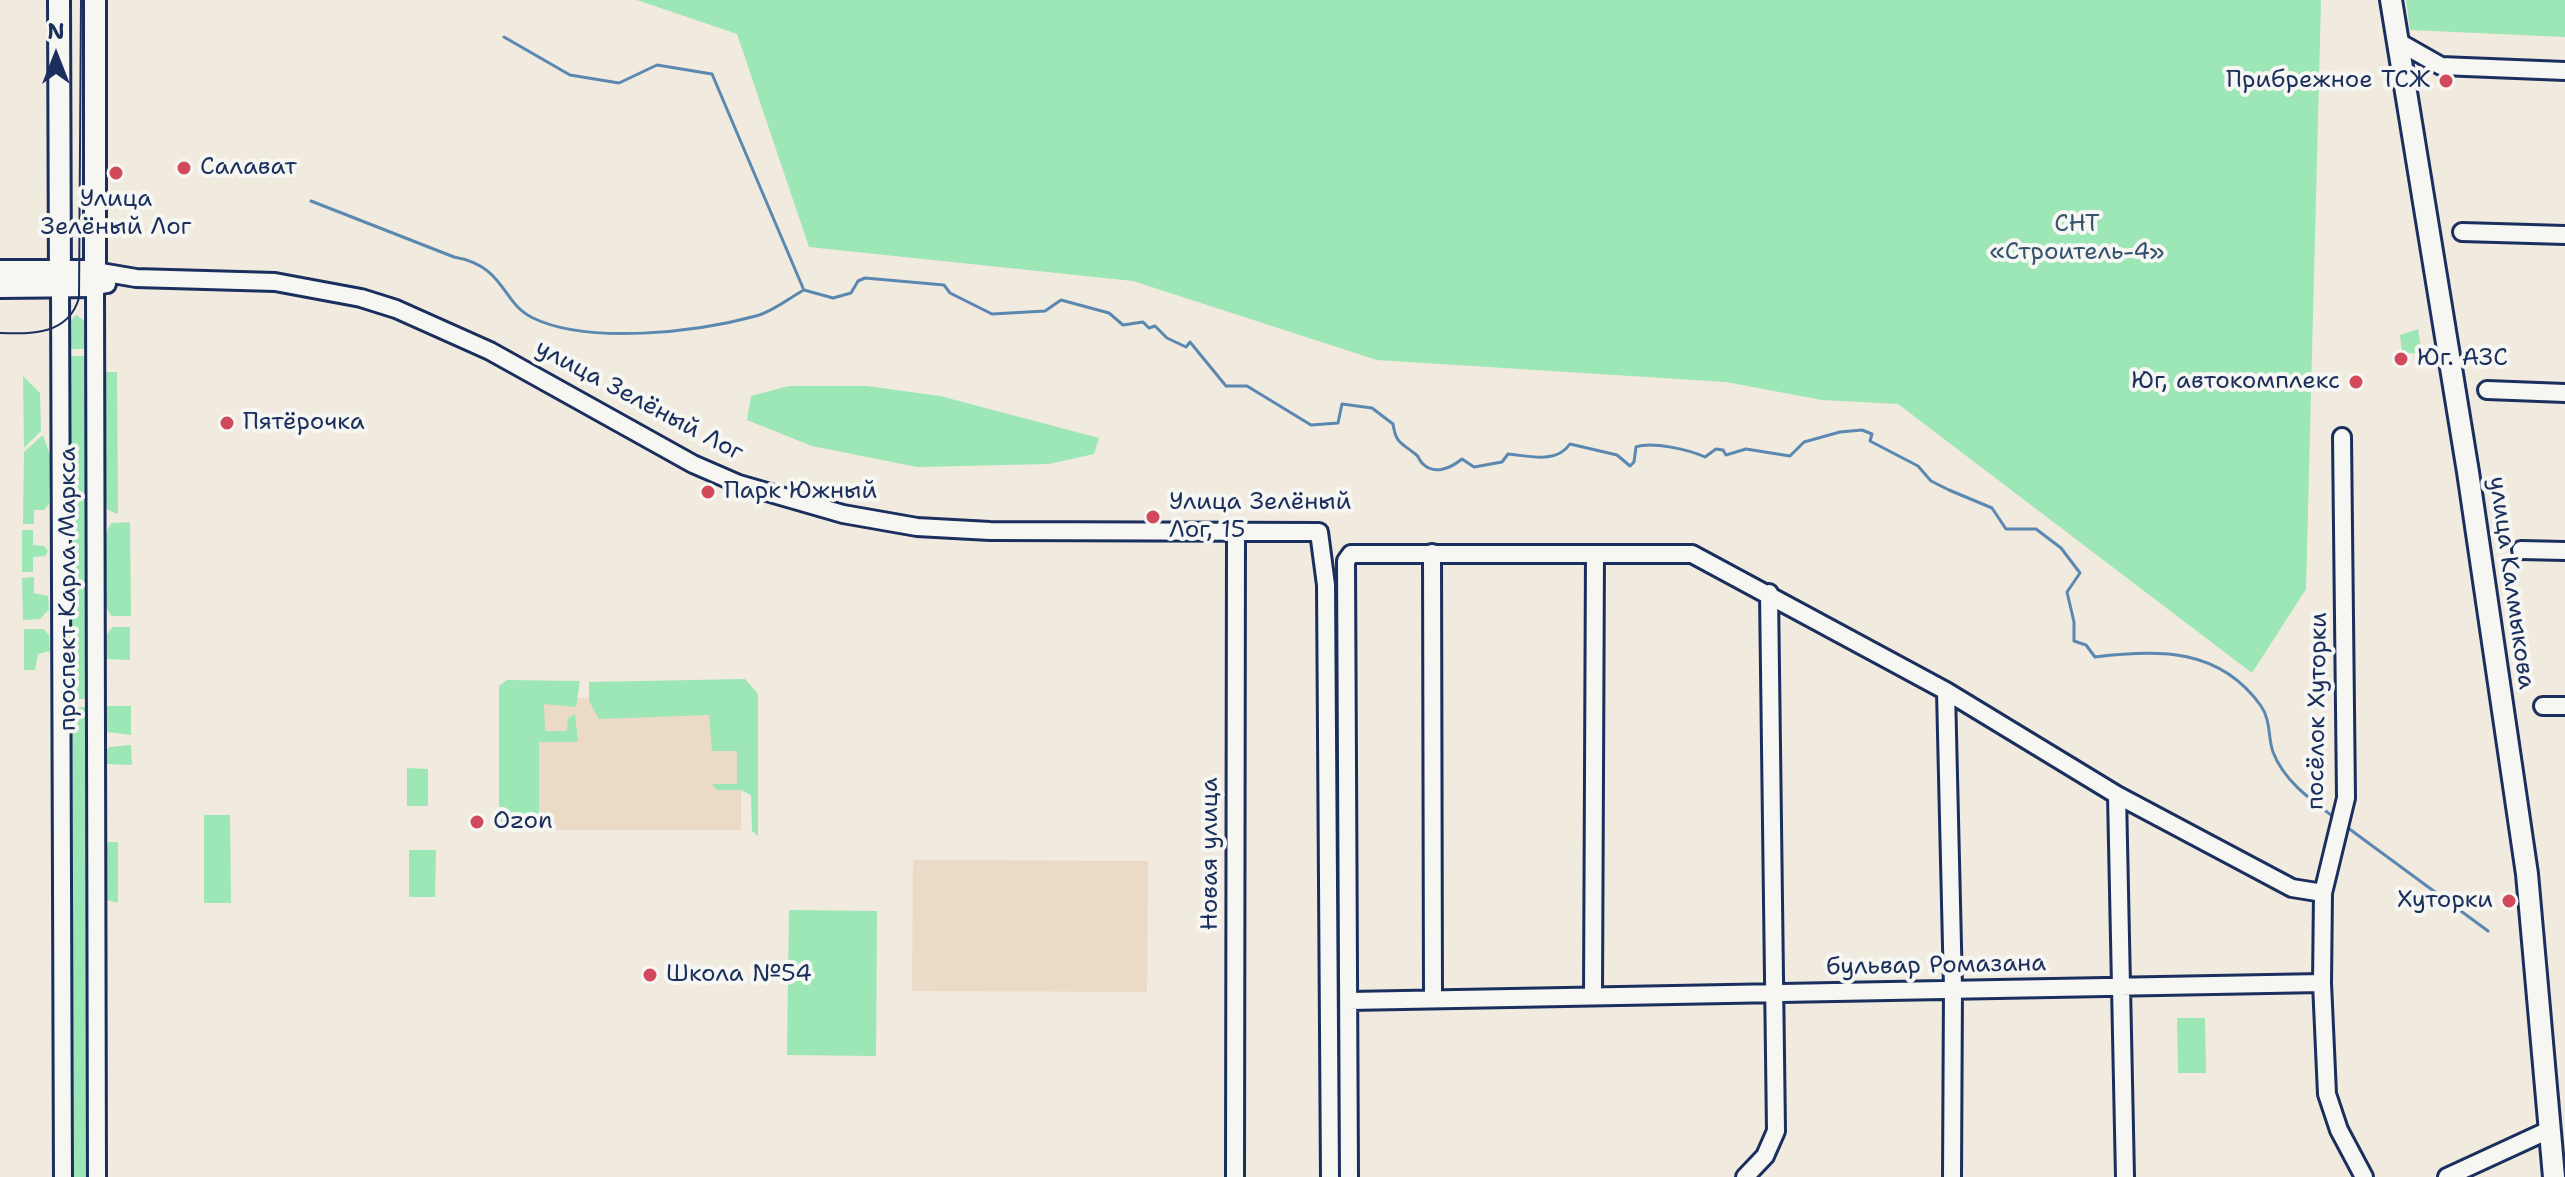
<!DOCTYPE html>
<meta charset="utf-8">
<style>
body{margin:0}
#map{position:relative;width:2565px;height:1177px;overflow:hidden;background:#f1eade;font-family:"Shantell Sans",sans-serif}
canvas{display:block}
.north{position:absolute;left:16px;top:16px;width:80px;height:80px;-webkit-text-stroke:6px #f6f6f2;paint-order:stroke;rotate:0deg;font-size:22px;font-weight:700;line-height:32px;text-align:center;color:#1b2f5e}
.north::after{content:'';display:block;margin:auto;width:28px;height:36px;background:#1b2f5e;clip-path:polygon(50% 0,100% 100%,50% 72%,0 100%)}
</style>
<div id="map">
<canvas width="2565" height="1177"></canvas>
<div class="north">N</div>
</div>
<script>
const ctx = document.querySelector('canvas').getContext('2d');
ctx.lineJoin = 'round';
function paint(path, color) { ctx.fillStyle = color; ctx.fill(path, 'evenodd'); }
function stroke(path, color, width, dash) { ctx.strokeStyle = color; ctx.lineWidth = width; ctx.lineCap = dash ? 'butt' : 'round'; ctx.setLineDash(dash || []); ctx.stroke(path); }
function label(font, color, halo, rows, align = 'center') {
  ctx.font = font + ' "Shantell Sans",sans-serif'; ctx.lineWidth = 8; ctx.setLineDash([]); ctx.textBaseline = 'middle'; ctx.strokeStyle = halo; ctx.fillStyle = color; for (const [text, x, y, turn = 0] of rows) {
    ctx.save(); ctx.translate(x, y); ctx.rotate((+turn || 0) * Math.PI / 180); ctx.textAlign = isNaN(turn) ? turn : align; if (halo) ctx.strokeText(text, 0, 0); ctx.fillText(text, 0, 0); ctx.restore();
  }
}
const built = new Path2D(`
 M539,698H741V830H539Z
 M913,860L1148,861L1147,992L912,991Z`);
const green = new Path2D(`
 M637,0H2321L2306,589L2252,673L1898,404L1822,400L1726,382L1377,360L1133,281L809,247L737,34Z
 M2406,0H2565V37L2410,30Z
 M76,315L85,321V349H71L70,321Z
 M2418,329L2421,349L2417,354L2402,352L2400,335Z
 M70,356H85L87,699H72Z
 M105,372H117L118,514L108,510L104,503Z
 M23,376L40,393L41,431L24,448Z
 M789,386H867L940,396L1099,438L1094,454L1049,464L917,467L812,446L747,420L751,396Z
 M43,435L51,458L49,504L44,510H34V524H23L24,452Z
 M130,522L131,616H112C99,607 99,533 112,523Z
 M22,530H33V545L44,546L48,551L45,556L33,557V572H22Z
 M34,577V593L48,596L49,609L40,619L23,620L22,578Z
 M113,627H130V660L106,659L104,637Z
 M24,629H43L49,635L50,651L38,654L35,670H24Z
 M745,679L758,694V836L752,831L751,795L741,790H717L712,784H737V751H712L709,715L599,719L589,701V682Z
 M507,680L580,681L576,707L544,704L545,731H567L568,718L575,714L578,742H539V830L499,829V686Z
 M104,706H131V735L107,732Z
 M72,707H87L88,1177H74Z
 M131,745L132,765L106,764L105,753L109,747Z
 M407,768L428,769V806H407Z
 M204,815H230L231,903H204Z
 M109,842H118V903L106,900L105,847Z
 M409,850H436L435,897H409Z
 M789,910L877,911L876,1056L787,1055Z
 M2177,1018H2205L2206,1073H2178Z`);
const stream = new Path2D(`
 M504,37L570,75L619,83L657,65L712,74L803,288
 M311,201L454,257C506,266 501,303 533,318C589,345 697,332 756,316C772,312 789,298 804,290L833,298L851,293L858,281L865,278L944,285L950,293L992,314L1045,311L1061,300L1109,313L1123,325L1143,322L1149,328L1155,326L1167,338L1186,347L1190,342L1226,386H1247L1311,425L1338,423L1342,404L1372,408L1393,424C1396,443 1400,442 1414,453C1421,458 1416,456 1422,463C1434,476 1451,468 1462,459L1474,467L1502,462L1508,454C1530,456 1556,464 1570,444L1617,455L1630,466L1634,462L1636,447C1652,441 1690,450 1705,457L1716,449L1723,450L1726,455L1746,449L1790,456L1804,442L1840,432L1862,430L1872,434L1870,441L1918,466L1931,481L1949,490L1992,508L2006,529H2036L2061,548L2080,573L2067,592L2074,622V641L2086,645L2095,657C2159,649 2220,648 2261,706C2271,720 2268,739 2273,752C2284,781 2311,800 2335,818
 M2344,825L2488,931`);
const minor = new Path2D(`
 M2397,41L2441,66L2565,71
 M2462,232L2565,235
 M95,271L136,278L275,282L361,298L396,309L490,351L693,464L739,484L843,514L917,527L990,531L1319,532L1326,585L1330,1177
 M60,286L63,1177
 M2487,390L2565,393
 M2342,437L2346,798L2323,893L2322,983L2327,1094L2339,1130L2364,1177
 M2521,550L2565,551
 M1432,553L1433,998
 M1946,691L1953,988L1952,1177
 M2543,706H2565
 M2117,795L2125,1177
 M1593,995L1595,554
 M1349,1001L2322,983
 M97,1177L95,286L107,284
 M1235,1177L1236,532
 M1349,1177L1346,561L1351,554H1692L1946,691L2117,795L2292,888L2323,893
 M1745,1177L1765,1156L1776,1131L1769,593
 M2447,1177L2549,1130`);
const major = new Path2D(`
 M59,0L60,286
 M2391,0L2468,472L2527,874L2554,1177
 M0,271H95
 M0,287L95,286V0`);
const tram = new Path2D(`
 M0,333C32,334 68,335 79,298L81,0`);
const markers = [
 [2446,81,8,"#d1495b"],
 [184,168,8,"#d1495b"],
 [116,173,8,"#d1495b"],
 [2401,359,8,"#d1495b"],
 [2356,382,8,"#d1495b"],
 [227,423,8,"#d1495b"],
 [708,492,8,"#d1495b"],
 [1153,517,8,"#d1495b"],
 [477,822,8,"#d1495b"],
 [2509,901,8,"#d1495b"],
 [650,975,8,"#d1495b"]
];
const poiNames = [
 ["Прибрежное ТСЖ",2430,81,"right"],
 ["Салават",200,168],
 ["Улица",116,200,"center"],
 ["Зелёный Лог",116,228,"center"],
 ["Юг. АЗС",2417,359],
 ["Юг, автокомплекс",2340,382,"right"],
 ["Пятёрочка",243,423],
 ["Парк Южный",724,492],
 ["Улица Зелёный",1169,503],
 ["Лог, 15",1169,531],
 ["Ozon",493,822],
 ["Хуторки",2493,901,"right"],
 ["Школа №54",666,975]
];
const parkNames = [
 ["СНТ",2077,225],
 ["«Строитель-4»",2077,253]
];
const streetNames = [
 ["улица Зелёный Лог",639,401,28],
 ["улица Калмыкова",2511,583,82],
 ["проспект Карла Маркса",69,589,-90],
 ["посёлок Хуторки",2318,711,-89],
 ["Новая улица",1211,854,-90],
 ["бульвар Ромазана",1936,966,-1]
];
paint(built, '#ebdbc6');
paint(green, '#9de6b5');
stroke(stream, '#5b88b0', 3);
stroke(minor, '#1b2f5e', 22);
stroke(major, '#1b2f5e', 26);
stroke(minor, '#f6f6f2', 16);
stroke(major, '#f6f6f2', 20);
stroke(tram, '#1b2f5e', 2);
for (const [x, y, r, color] of markers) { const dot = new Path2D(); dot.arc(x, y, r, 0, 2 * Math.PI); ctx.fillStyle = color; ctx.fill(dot); stroke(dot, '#f6f6f2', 3); }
label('24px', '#1b2f5e', '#f6f6f2', poiNames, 'left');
label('24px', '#35546f', '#f6f6f2', parkNames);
label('24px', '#1b2f5e', '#f6f6f2', streetNames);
</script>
